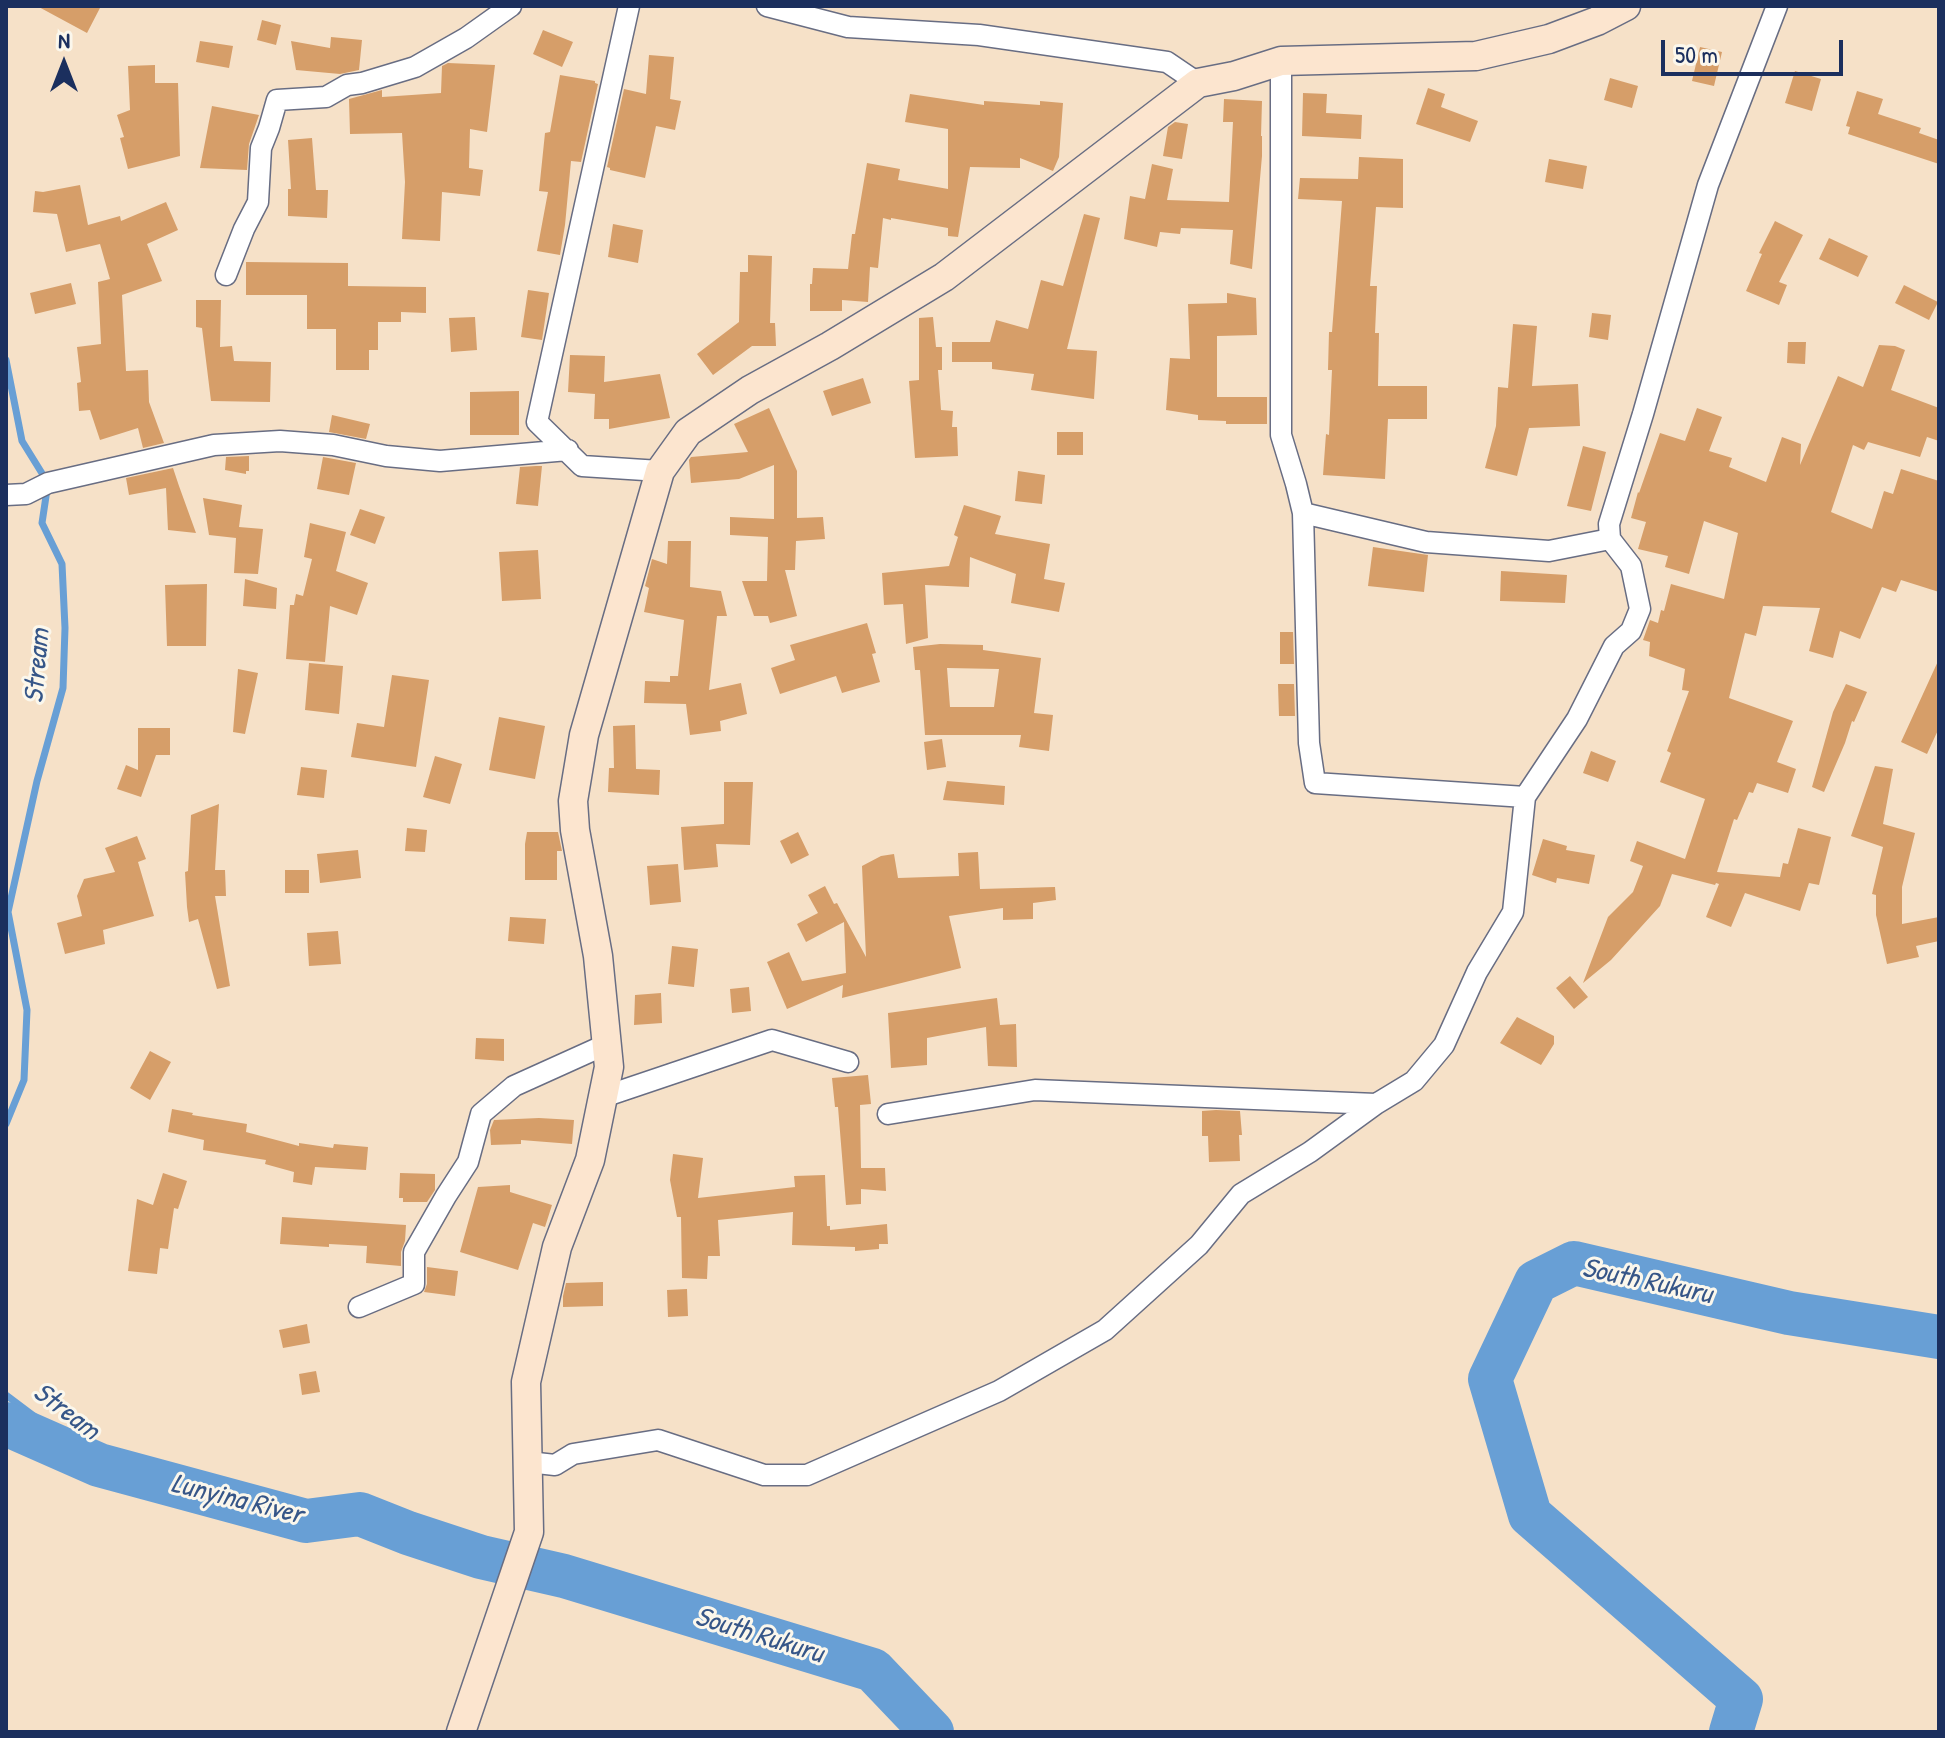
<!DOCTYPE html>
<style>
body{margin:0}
#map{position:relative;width:1945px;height:1738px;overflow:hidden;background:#f6e1c8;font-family:"Patrick Hand",sans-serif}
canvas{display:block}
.frame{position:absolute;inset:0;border:8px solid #1b2f5e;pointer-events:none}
.north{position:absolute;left:24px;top:24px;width:80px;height:80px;-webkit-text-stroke:6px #fbf7ec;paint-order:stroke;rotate:0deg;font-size:22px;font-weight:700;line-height:32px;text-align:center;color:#1b2f5e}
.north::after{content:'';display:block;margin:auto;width:28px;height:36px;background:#1b2f5e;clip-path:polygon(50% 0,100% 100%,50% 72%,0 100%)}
.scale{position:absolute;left:1661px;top:40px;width:182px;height:36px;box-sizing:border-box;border:4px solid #1b2f5e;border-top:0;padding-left:10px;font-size:24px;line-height:28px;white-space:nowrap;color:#1b2f5e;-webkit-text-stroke:6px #fbf7ec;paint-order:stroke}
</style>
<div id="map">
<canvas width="1945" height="1738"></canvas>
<div class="frame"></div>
<div class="north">N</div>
<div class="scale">50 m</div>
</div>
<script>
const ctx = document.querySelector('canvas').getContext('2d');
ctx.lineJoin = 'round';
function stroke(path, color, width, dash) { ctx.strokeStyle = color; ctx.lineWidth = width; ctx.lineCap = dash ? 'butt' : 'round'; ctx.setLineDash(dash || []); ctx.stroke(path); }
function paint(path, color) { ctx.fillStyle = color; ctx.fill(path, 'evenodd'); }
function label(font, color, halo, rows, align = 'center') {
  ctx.font = font + ' "Patrick Hand",sans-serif'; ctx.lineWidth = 6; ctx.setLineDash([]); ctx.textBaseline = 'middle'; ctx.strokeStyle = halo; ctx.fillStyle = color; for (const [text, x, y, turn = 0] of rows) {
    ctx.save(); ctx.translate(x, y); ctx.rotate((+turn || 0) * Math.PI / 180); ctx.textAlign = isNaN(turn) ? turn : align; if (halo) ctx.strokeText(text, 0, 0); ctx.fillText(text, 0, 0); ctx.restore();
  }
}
const stream = new Path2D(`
 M6,360L22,441L48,483L42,523L62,564L65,628L63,688L37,781L8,912L27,1010L24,1080L6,1124
 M6,1395L99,1465`);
const river = new Path2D(`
 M6,1424L99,1465L306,1521L360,1514L408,1533L481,1557L564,1576L873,1670L932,1732
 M1731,1732L1741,1699L1530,1515L1490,1379L1536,1282L1574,1263L1789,1313L1939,1337`);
const building = new Path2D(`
 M37,6H101L87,33Z
 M262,20L281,25L276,45L257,40Z
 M543,30L573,42L562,67L533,54Z
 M331,37L362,40L359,70L340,74L296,70L291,41L330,48Z
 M200,41L233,46L229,68L196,62Z
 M1700,47L1722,52L1714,86L1692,81Z
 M649,55L674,57L670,99L681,101L675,130L656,126L645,178L610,170V168L607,167L624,89L646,94Z
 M448,63L495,65L487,132L470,129L469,168L483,170L480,196L442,192L440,241L402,239L405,182L402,133L350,134L349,99L382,90V97L441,93L442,66Z
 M155,65V83H178L180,156L128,169L120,138L124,137L117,115L130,110L128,66Z
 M1795,71L1821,79L1812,111L1785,103Z
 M560,75L595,81V83L598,84L581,162L571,161L565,225L560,255L537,251L548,192L539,191L545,133L550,132Z
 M1610,78L1638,86L1632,108L1604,100Z
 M1428,88L1445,94L1441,107L1478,121L1470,142L1416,124Z
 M1857,91L1883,99L1878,114L1921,128L1919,133L1939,140V164L1848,134L1850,127L1846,126Z
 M1303,93L1327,94L1326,113L1362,115L1361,139L1302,136Z
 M910,94L984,105V101L1040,105V101L1063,103L1059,157L1053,171L1020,158V168L970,167L958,237L948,236V228L891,218V220L883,218L878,268L870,267L868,302L842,300V311H810V284H812L813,268L848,269L852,234H855L867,163L900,169L898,180L948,189V129L905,122Z
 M1224,99L1262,101L1261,136H1262V156L1252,269L1230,264L1233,230L1181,228L1180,234L1160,232L1157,247L1124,239L1130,196L1145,199L1152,164L1173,169L1167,200L1229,202L1233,122H1223Z
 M212,106L259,115L249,144L247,170L200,168Z
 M1175,122L1188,124L1182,159L1163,156L1168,127Z
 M312,138L316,190H328L327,218L288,216V189H291L288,140Z
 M1359,157L1403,159V208L1376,207L1370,286H1377L1375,333H1379L1378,386H1427V419H1388L1385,479L1323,475L1326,434L1329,435L1332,370H1328L1329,332H1332L1342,201L1298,199L1300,178L1358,179Z
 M1549,159L1587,166L1583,189L1545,182Z
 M80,185L88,225L120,216L121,221L166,202L178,230L147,244L162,281L122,295L126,371L148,370L149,402L164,443L143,448L138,428L100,440L90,410L79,411L77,383L81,382L77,347L101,344L98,282L110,279L100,244L66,252L57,214L33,212L35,191L43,192Z
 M1084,214L1100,218L1067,349L1097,351L1094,399L1031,390L1034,374L992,369V362H952V342H990L996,320L1028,329L1041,280L1063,286Z
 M1775,221L1803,235L1779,282L1787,285L1779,305L1746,291L1762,254L1759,253Z
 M613,224L643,230L638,263L608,257Z
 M1829,238L1868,256L1858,277L1819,259Z
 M748,255L772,256L770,323H775L776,346H752L713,375L697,354L739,322L740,272H748Z
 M246,262L348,263V286L426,287V313L401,312V322H378V350H369V370H336V329H307V295H246Z
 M71,283L76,304L35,314L30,293Z
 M1904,285L1938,302L1929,320L1895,303Z
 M528,290L549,293L542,340L521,337Z
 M1227,293L1256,298L1257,335L1217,336V397H1267V424H1226V421L1198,420V415L1166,410L1170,358L1190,359L1188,304L1227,303Z
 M196,300H221L220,347L232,346L234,361L271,362L270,402L211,401L202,328L196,327Z
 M1592,313L1611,315L1608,340L1589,337Z
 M475,317L477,350L451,352L449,318Z
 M933,317L936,347H942V370H938L941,410L953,411L952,427H957L958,456L915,458L909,381L919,380V318Z
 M1513,324L1537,326L1532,386L1578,384L1580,426L1529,428L1517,476L1485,468L1496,426L1498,387L1508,388Z
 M1788,342H1806L1805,364L1787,363Z
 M1879,345L1895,346L1905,350L1891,390L1939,408V441L1927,437L1920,457L1868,442L1864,450L1853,445L1831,512L1872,529L1884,491L1893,494L1901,469L1939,481V592L1901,580L1896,592L1882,587L1860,639L1840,631L1833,658L1809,651L1820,608L1763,606L1756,636L1745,633L1729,698L1793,721L1777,762L1796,769L1788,793L1757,783L1753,793L1749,792L1737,820L1734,819L1717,872L1780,877L1783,863L1788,864L1798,828L1831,837L1819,885L1809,883L1800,911L1745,893L1731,927L1706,917L1719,884L1716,883L1715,885L1672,874L1660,906L1611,960L1583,983L1608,917L1633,892L1643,866L1630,861L1637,841L1685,859L1705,799L1660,782L1671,753L1667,751L1689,691L1682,690L1685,669L1649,656L1650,642L1643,640L1650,620L1658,623L1661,610L1664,611L1671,584L1724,599L1738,533L1704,521L1689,574L1665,567L1668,556L1638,549L1646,522L1631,518L1638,492L1639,493L1660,433L1685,441L1697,408L1722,417L1709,451L1732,458L1729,467L1766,482L1782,437L1801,444L1800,465L1838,376L1863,387Z
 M570,355L605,356L604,382L660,374L670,418L609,429V419H594L595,394L568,392Z
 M863,378L871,403L832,416L823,391Z
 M519,391V435H470V392Z
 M769,408L797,471V518L823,517L825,539L796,541L795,570H785L797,616L770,623L768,616H754L742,581H767L768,537L730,535V517L774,519V465L739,479L691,483L689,460L691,457L748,452L734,424Z
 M332,415L370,424L366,439L329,432Z
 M1057,432H1083V455H1057Z
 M1583,446L1606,452L1591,511L1567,506Z
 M249,456V471H246V474L225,470L226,457Z
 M323,457L356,463L349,495L317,489Z
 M536,466H542L538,506L516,504L520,467Z
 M173,468L179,486L196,533L168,530L166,488L129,495L126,478Z
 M1018,471L1045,475L1042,504L1015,501Z
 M203,498L242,505L239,527L263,529L258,574L234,573L236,538L209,535Z
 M964,505L1001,516L995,534L1050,544L1044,579L1065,583L1059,612L1011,603L1016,574L970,557L969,587L925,585L928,638L906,644L903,604L884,605L882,573L949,566L958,537L954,535Z
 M360,509L385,517L375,544L350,535Z
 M310,523L346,532L336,571L368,583L357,615L330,606L325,662L286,659L290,605H294L296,594L303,596L312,559L304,557Z
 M668,541H691L690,587L721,591L727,616H717L709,690L741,683L747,714L720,721L721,731L690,735L686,704L644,703L645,681L670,682V676H678L684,620L644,612L649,588L645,586L652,559L667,564Z
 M1373,547L1428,555L1424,592L1368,586Z
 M538,550L541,599L502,601L499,552Z
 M1501,571L1567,575L1565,603L1500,601Z
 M245,579L277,588L276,609L243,606Z
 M207,584L206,646H167L165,585Z
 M867,623L876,653L872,654L880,682L842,693L836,676L780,694L771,668L795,660L790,645Z
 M1280,632H1293L1294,664H1280Z
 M940,644L983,645V650L1041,658L1034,713L1053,715L1049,751L1019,747L1021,735H925L920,670H915L913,647ZM947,668L999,669L994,707H950Z
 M1939,659V728L1927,754L1901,742Z
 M309,663L343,666L339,714L305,710Z
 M238,669L258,673L245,734L233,732Z
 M392,675L429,680L416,767L351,757L357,723L384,727Z
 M1278,684H1294L1295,716H1279Z
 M1846,684L1867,692L1854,722L1852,721L1845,743L1824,792L1812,787L1833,712Z
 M499,717L545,726L535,779L489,770Z
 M635,725L636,769L660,770L659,795L608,792L609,768H614L613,726Z
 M138,728H170V755H156L141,797L117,789L126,765L138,770Z
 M942,739L946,767L927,770L924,742Z
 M1591,751L1616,761L1608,782L1583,773Z
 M435,756L462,764L450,804L423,797Z
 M1875,766L1893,769L1883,824L1915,833L1902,887V924L1939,917V941L1916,946L1919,957L1887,964L1876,915V895L1872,894L1883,847L1851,836Z
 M301,767L327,770L324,798L297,795Z
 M947,781L1005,786L1004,805L943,800Z
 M724,782H753L750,845L716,844L718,867L684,870L681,827L724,824Z
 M219,804L215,870H225L226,896H215L230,986L217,989L198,919L189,922L187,907L185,872L188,871L191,815Z
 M407,828L427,830L425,852L405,851Z
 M527,832H558L562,851H557V880H525V844Z
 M798,832L809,855L791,864L780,841Z
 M137,836L146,859L138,862L154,916L103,930L105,944L65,954L57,923L82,916L77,896L84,879L115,872L105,848Z
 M1543,839L1567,846L1566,850L1595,855L1589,884L1557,878L1556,883L1532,875Z
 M358,850L361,878L320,883L317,854Z
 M978,852L980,889L1055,887L1056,900L1033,903V919L1003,920V908L949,916L961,968L842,998L843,985L787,1009L767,962L789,952L802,981L846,973L844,922L806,942L797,924L818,913L808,895L825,886L834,904L837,903L866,957L862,866L881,856L894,854L898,878L959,876L958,853Z
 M678,864L681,902L650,905L647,866Z
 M285,870H309V893H285Z
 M510,917L546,919L544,944L508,941Z
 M338,931L341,964L309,966L307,933Z
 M672,946L698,949L694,987L668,984Z
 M1570,976L1588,997L1574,1009L1556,988Z
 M749,987L751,1011L732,1013L730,989Z
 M661,993L662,1023L634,1025L635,995Z
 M997,998L1000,1025L1016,1024L1017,1067L988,1066L986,1027L927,1038V1065L891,1068L888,1013Z
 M1517,1017L1554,1036V1044L1541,1065L1500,1043Z
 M476,1038L504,1039V1061L475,1059Z
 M150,1051L171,1062L150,1100L130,1088Z
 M868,1075L871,1104L860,1105L861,1168H885L886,1191L861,1189V1204L846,1205L838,1107H835L832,1078Z
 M172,1109L193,1113L192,1115L247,1124L246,1132L299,1146V1143L333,1148L334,1144L368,1147L366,1170L315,1167L312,1185L293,1182L294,1172L265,1164L266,1160L203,1150L204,1140L168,1132Z
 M1216,1110L1240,1111L1242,1135H1239L1240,1161L1209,1162L1208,1136H1202V1111Z
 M539,1118L574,1120L572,1144L521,1140V1144L491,1145L490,1130L494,1120Z
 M673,1154L703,1158L698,1198L795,1187L794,1176L825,1175L827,1226H830V1230L887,1224L888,1244H879V1249L855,1251V1247L792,1245L793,1212L718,1220L720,1256H708L707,1279L682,1278L681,1217H677L670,1180Z
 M163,1173L187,1181L178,1209L174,1208L168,1249L160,1248L157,1274L128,1271L137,1199L153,1205Z
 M400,1173L435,1174V1190L427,1202H403V1198H399Z
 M510,1185V1192L552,1205L545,1227L533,1223L518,1270L460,1252L478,1187Z
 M282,1217L406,1225L405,1241L401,1252V1266L366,1263L367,1246L329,1244V1247L280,1244Z
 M427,1267L458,1271L455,1296L424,1292L427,1284Z
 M603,1282V1306L563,1307V1296L566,1283Z
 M687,1289L688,1316L668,1317L667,1290Z
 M307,1324L310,1343L283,1348L279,1330Z
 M316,1371L320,1392L302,1395L299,1374Z`);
const street = new Path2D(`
 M629,6L537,422L582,466L660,471
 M767,6L848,27L979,35L1167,62L1198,83
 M1281,61V435L1296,484L1303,513L1309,743L1315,783L1525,797
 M226,275L244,229L258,202L261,148L269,128L277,100L326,97L347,85L362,83L415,67L466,38L511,6
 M6,495L26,494L48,483L214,445L280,441L333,445L386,456L440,461L568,450
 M1303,513L1426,542L1549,551L1610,539
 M603,1097L772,1040L848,1062
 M888,1114L1035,1090L1376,1104
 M359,1307L414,1284V1252L446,1196L468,1162L481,1114L514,1086L607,1044
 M528,1462L555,1465L573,1454L658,1440L764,1475H807L999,1391L1105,1330L1199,1245L1241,1194L1310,1152L1376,1104L1414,1081L1444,1045L1477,972L1513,912L1525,797L1577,719L1614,646L1631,631L1640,609L1631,566L1610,539L1609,524L1643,414L1708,185L1777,6`);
const secondary = new Path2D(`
 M461,1732L529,1532L526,1382L557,1247L590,1160L609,1067L598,956L575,830L573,801L584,735L660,471L688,432L750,390L830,346L944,277L1198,83L1234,76L1281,61L1476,56L1549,39L1597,21L1626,6`);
const waterNames = [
 ["Stream",38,666,-85],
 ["South Rukuru",1647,1282,12],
 ["Stream",66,1412,37],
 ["Lunyina River",237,1500,14],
 ["South Rukuru",759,1636,17]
];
stroke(stream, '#689fd5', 7);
stroke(river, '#689fd5', 44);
paint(building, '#d69e69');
stroke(street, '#686d83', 23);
stroke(secondary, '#686d83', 31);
stroke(street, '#fff', 20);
stroke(secondary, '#fce5cf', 28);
label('italic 28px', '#365688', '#fbf7ec', waterNames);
</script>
